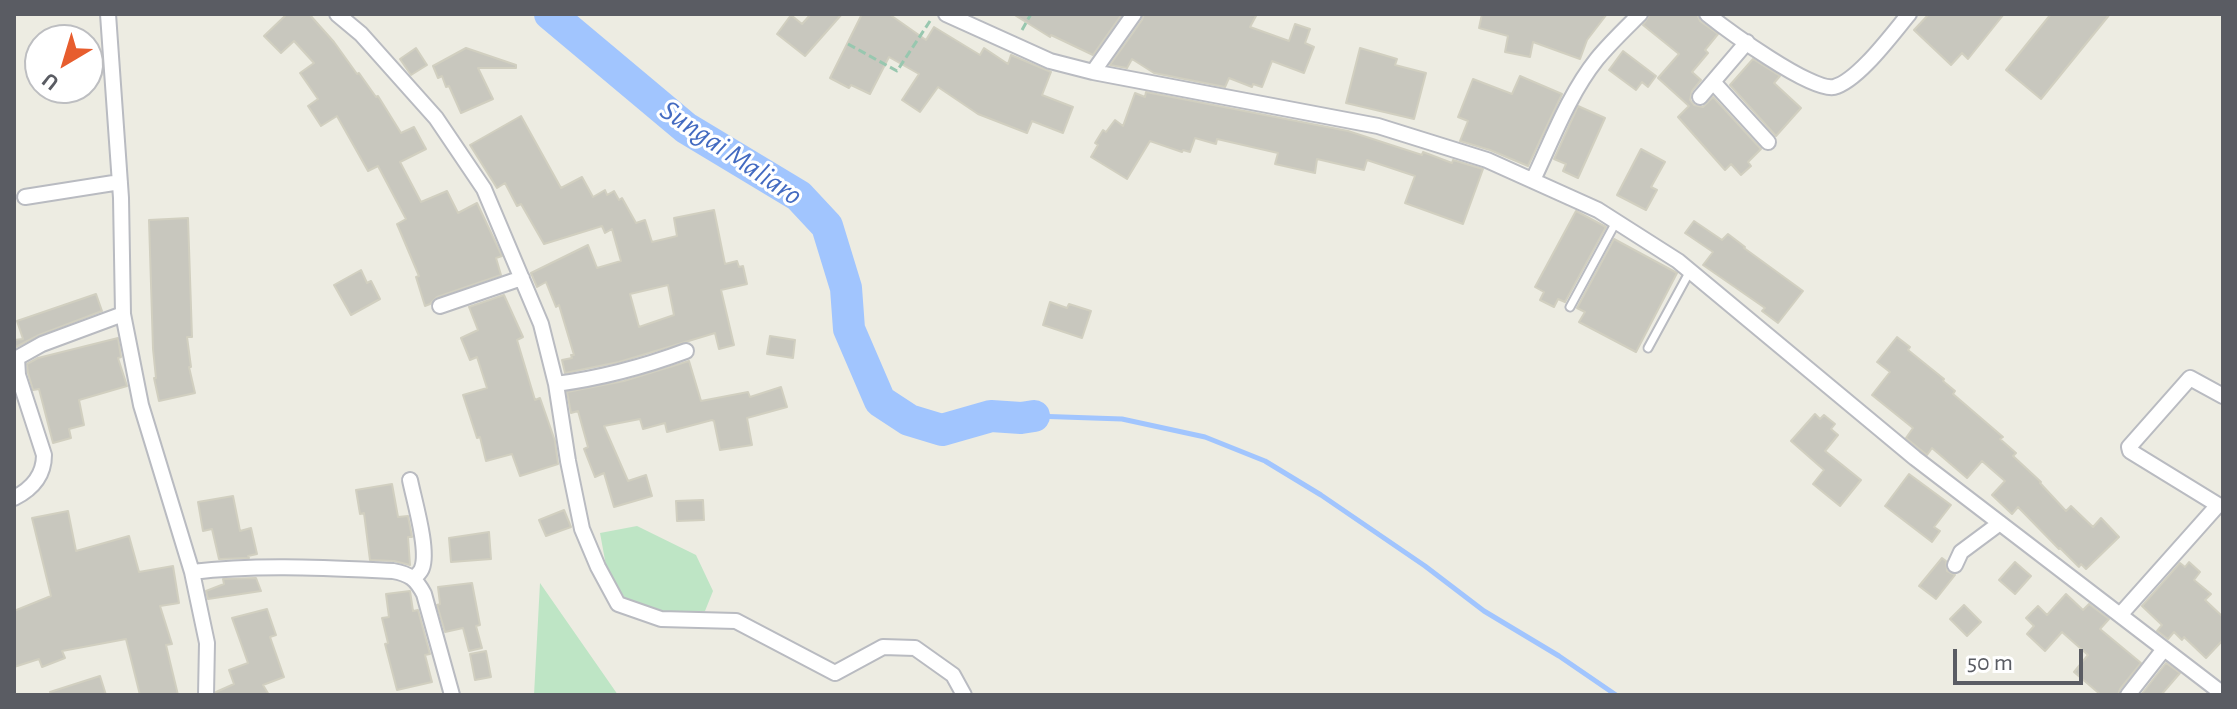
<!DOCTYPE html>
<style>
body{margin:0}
#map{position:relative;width:2237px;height:709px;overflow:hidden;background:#edece2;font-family:"Alegreya Sans",sans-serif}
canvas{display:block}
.frame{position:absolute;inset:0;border:16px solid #5a5c63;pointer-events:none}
.north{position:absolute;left:24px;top:24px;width:80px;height:80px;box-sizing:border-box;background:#fff;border:2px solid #bdbec1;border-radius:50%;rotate:218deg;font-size:22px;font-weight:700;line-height:32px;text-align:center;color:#5a5c63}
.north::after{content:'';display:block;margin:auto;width:28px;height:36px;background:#e75d2e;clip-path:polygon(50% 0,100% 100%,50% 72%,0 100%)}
.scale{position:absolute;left:1953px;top:649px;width:130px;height:36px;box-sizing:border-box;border:4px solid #5a5c63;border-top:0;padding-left:10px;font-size:24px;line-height:28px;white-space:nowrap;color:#5a5c63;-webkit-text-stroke:6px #fff;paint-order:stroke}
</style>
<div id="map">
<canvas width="2237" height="709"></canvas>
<div class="frame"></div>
<div class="north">U</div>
<div class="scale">50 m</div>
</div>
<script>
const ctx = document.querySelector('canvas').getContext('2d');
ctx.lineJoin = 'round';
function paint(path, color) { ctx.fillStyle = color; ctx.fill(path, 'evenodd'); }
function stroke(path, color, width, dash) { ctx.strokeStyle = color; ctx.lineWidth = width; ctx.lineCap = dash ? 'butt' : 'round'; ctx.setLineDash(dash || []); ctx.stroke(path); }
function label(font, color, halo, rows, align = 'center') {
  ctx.font = font + ' "Alegreya Sans",sans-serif'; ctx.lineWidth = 6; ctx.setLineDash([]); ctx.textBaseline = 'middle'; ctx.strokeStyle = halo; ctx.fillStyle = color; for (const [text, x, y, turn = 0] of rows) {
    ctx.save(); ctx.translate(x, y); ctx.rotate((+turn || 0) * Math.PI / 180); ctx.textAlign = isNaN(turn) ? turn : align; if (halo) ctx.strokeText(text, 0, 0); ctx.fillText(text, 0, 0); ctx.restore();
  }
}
const green = new Path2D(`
 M637,526L696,555L713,591L705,611L659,614L629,604L607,571L600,533Z
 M540,583L618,695H534Z`);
const stream = new Path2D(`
 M1034,416L1122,419L1205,437L1265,461L1321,495L1425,566L1484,611L1559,656L1616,695`);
const river = new Path2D(`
 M550,14L686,128L799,196L827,226L846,288L849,329L880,401L909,420L942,430L991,416L1021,418L1034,416`);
const building = new Path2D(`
 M287,14H309L334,42L357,74L359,73L376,97L378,96L401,133L414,127L426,149L400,162L421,202L447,191L458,213L477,203L502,256L496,258L501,275L437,297L430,304L425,306L416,277L419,276L397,224L406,219L378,166L368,171L337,116L321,126L308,106L318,99L300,73L314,63L294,41L281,53L264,36Z
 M811,14H842L805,56L777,34L791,15L802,24Z
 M862,14H889L926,40L934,27L980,55L984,48L1008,64L1011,55L1051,72L1042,95L1073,107L1063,133L1032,121L1027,133L978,114L938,87L920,112L902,100L919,74L889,57L870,94L851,85L849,88L830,78Z
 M1013,14H1122L1093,55L1051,35L1050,37Z
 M1144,14H1257L1250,27L1289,41L1295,24L1310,29L1305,43L1314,47L1304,73L1272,61L1262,87L1253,84L1252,87L1229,78L1225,87L1154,73L1132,59L1127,68L1110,65L1142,20Z
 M1482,14H1607L1587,40L1580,59L1533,42L1530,57L1505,52L1508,36L1479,28Z
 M1650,14H1697L1700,21L1718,34L1705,50L1708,53L1692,72L1701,80L1692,91L1690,100L1694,105L1703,107L1713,97L1761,149L1748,162L1751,166L1741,175L1731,164L1725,170L1678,117L1689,106L1658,78L1679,54L1643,25Z
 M1929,14H2004L1968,59L1962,53L1951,65L1914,30Z
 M2051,14H2110L2041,99L2006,70Z
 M416,48L427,65L411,75L400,59Z
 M466,48L516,65V68H478L493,99L461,113L449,86L446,87L442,76L438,78L433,66Z
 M1360,48L1397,59L1395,65L1426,73L1414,119L1346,103Z
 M1623,51L1656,76L1648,87L1642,82L1636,90L1609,70Z
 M1753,59L1780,76L1774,83L1801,108L1776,136L1730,85Z
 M1520,76L1562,94L1528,166L1490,150L1460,141L1468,121L1458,117L1473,79L1512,94Z
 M1146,92L1348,131L1422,155L1423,152L1452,163L1453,160L1483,169L1463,224L1405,203L1415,176L1367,160L1364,170L1317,159L1315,173L1275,164L1278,153L1217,139L1216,144L1195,138L1190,152L1183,150L1182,152L1150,141L1127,179L1091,157L1098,145L1095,143L1103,130L1106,132L1115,120L1123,126L1135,93L1145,97Z
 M1578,106L1605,118L1578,178L1563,171L1566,164L1554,159Z
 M521,116L561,188L582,177L593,197L605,190L607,195L614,191L619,200L622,198L636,223L645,220L652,242L677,236L674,218L714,210L725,264L737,261L739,267L743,266L747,284L721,290L734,345L719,349L715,333L619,362L565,373L562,360L572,358L571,355H574L559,305L556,307L546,282L537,287L531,273L588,245L597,268L621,261L612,229L605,233L602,226L544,244L521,204L517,206L505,183L497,188L470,145ZM668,285L674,315L639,327L630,294Z
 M1641,149L1665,162L1651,187L1657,190L1646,210L1617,195Z
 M1576,211L1606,227L1565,302L1558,299L1554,307L1540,300L1544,292L1535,287Z
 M188,218L192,337H187L191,367H189L195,393L159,401L154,378H156L153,349L149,220Z
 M1694,221L1722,240L1728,234L1745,247L1744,248L1803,291L1778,323L1762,311L1765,308L1703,265L1713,252L1685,233Z
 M1614,239L1677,273L1636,352L1579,322L1585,312L1577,308Z
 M361,270L367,283L371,281L380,299L351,315L334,285Z
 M96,294L102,311L39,335L14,348V340L23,339L17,321Z
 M504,295L523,337L517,340L535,400L540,398L555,441L558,464L520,476L512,454L486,461L480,437L477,438L463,395L487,388L477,357L470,360L461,338L478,330L469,307Z
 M1050,302L1067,308L1069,304L1091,311L1082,338L1043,325Z
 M770,336L795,340L793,358L767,354Z
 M1897,337L1910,347L1908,350L1944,379L1943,381L1955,391L1953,394L2003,437L2000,439L2016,453L2013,456L2041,482L2040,483L2066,511L2071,506L2093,527L2101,518L2119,537L2086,569L2081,564L2079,567L2060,548L2059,549L2018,507L2012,514L1992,495L2005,481L1982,461L1967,478L1932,448L1927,455L1906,438L1913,428L1872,395L1890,372L1877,362Z
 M118,338L121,357L118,358L127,386L79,400L84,425L69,429L71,438L53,443L39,389L33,390L28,373L27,364L38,358Z
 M689,361L701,401L748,392L750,397L781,387L787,407L747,418L752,445L720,450L714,421L712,420L667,432L665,423L643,429L640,419L604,426L628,481L646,475L652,496L614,507L604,473L595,477L584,449L588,447L578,411L571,413L567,392L624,381Z
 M1815,414L1820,419L1824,415L1835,424L1831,429L1838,435L1825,451L1861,480L1840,506L1813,484L1824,470L1791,441Z
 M1909,474L1951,505L1934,527L1940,531L1932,542L1885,506Z
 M392,484L398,517L408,516L412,537H408L410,565L394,561L370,560L364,513L360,514L356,490Z
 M233,496L240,531L251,528L257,554L248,556L249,558L219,559L212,529L203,531L198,502Z
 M703,500L704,520L677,521L676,501Z
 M564,510L571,527L546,536L539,520Z
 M68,511L76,551L129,536L139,572L173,566L179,603L160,606L172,644L166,645L178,695H140L126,639L62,651L65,658L42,667L39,659L14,667V611L51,596L32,518Z
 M489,532L491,559L451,562L449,538Z
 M1942,558L1946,561L1947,571L1955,575L1936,599L1919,586Z
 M2015,562L2031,576L2015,594L1999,580Z
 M2189,562L2200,572L2194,580L2211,594L2205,600L2223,617V640L2206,658L2184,637L2182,640L2174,632L2168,639L2160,633L2157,631L2162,625L2142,606L2180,563L2185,567Z
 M256,578L261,591L208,599L206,591L224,584L223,579Z
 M472,583L480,625L476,626L482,648L469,651L463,628L445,632L437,605L440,604L438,587Z
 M410,591L413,611L418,610L430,654L425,655L432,682L397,690L385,644L388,643L382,618L389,617L386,594Z
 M2066,594L2083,610L2089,604L2109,619L2100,629L2141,663L2120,689L2118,695H2101L2074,672L2088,655L2062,632L2045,651L2027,634L2034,626L2026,618L2038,606L2047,615Z
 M1964,605L1981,622L1967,636L1950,619Z
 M267,609L276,635L270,637L284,677L263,685L269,695H216V692L234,684L229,670L248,663L232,618Z
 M486,651L491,677L475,680L470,654Z
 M2166,663L2180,673L2161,695H2141Z
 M100,676L106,695H51L50,692Z`);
const path = new Path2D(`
 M1022,30L1031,14
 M848,44L897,71L930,21`);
const service = new Path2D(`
 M1570,307L1616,222
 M1648,348L1690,271`);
const minor = new Path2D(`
 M108,14L121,198L123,314L141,405L192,572L207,643L206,695
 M337,14L361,34L436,118L484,189L541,324L556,384L568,461L582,529L598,567L618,604L661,619L736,621L835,673L883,647L915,648L953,675L964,695
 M946,14L1050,61L1093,72L1378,126L1487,160L1598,210L1678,261L1915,458L2223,694
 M1707,14C1727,30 1812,92 1834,87C1858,81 1893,33 1909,14
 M1093,72L1134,14
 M1714,83L1768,142
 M1700,97L1747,42
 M1533,180C1552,140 1569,94 1597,59C1610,43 1626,28 1640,14
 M25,197L120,182
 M440,306L522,278
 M556,384C601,378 643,367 686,351
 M410,480C414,500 429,550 422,568C421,572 417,575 414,578
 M14,498C32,489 44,476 44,455L18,375L17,358L42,344L123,314
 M1955,565L1961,552L2000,523
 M192,572C259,564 326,568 393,571C410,574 416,579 424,594L452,695
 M2120,615L2218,505L2130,451L2129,447L2190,378L2223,396
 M2128,695L2164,649`);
const waterNames = [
 ["Sungai Maliaro",731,153,34]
];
paint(green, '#bee5c5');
stroke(stream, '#a1c5fe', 5);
stroke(river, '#a1c5fe', 32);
paint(building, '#c8c7be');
stroke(building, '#d1cfc0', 2);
stroke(service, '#b9bbc1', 11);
stroke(minor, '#b9bbc1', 18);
stroke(path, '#98c7af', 3, [8, 4]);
stroke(service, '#fff', 7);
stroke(minor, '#fff', 14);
label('italic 30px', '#446bc1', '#fff', waterNames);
</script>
